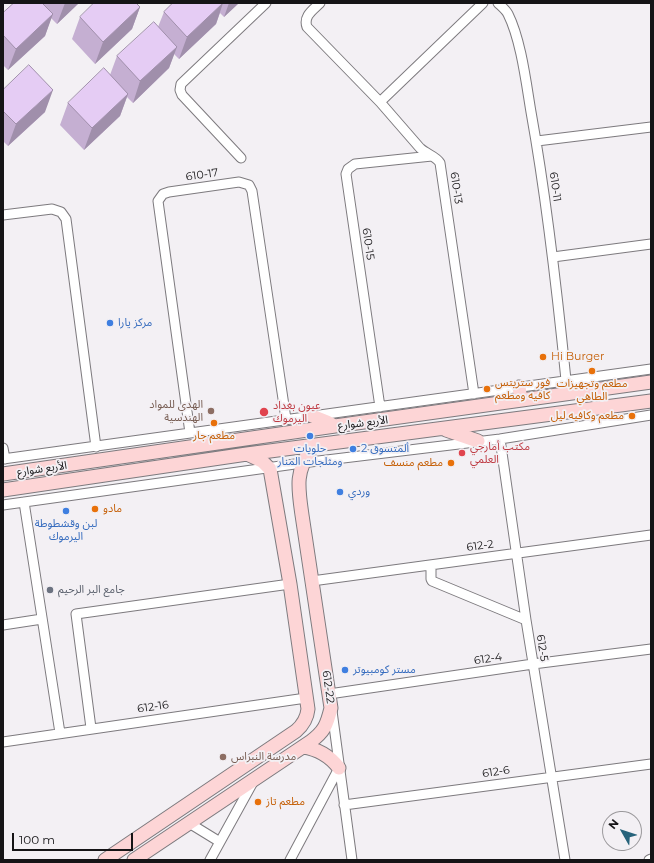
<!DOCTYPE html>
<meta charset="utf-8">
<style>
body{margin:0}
#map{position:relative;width:654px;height:863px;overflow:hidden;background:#f3f0f4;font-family:Montserrat,sans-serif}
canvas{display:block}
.frame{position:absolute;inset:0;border:4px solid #151416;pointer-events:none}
.north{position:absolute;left:602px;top:811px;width:40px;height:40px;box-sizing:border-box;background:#f3f0f4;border:1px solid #9a989b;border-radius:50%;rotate:309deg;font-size:11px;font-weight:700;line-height:16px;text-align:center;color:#151416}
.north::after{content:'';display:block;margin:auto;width:14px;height:18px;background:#27637b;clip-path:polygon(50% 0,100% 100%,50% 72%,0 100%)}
.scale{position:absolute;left:12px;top:833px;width:121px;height:18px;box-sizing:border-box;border:2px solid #151416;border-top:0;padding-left:5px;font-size:12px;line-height:14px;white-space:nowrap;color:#151416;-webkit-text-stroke:3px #f3f0f4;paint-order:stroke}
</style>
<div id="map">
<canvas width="654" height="863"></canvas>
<div class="frame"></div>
<div class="north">N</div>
<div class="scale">100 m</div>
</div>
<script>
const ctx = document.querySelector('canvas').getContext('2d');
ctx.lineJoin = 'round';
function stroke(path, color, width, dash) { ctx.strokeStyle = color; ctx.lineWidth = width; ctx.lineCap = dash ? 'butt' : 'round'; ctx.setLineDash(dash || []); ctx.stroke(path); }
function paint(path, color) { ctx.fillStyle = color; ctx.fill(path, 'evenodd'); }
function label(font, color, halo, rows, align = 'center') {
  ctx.font = font + ' Montserrat,"Noto Sans Arabic",sans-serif'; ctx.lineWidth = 3.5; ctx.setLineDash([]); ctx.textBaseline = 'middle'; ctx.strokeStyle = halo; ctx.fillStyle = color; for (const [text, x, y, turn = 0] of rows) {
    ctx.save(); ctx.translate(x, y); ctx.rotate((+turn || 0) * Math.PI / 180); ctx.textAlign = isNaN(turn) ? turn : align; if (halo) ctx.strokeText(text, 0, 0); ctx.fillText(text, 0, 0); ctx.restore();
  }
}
const street = new Path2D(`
 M320,3C313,10 303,16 307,27L380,102L420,148C426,154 436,156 440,163L474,394
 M498,3C501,6 506,10 508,14C521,40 526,82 531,112C547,201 557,290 566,380
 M380,102L483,3
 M537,141L651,127
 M241,158L182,95L180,90L181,84L266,3
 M3,215L52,209L61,212L66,219L96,447
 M553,257L651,244
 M380,407L346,174L348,169L355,164L432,156
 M190,433L158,201L163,194L169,192L239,182L249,185L252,191L286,419
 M500,439L526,620L565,860
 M3,448L5,459
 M3,459L651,369
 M24,502L60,733
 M3,505L302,463L500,439L651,415
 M431,565V579L432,581L526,620
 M312,581L651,535
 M3,625L42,619
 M329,694L533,664L651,649
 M332,711L352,860
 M91,728L76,614L290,584
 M3,742L306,698
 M344,805L651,764
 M189,823L220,842
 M210,860L253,782
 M290,860L339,768
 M649,860L651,859`);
const secondary = new Path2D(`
 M519,387L521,400
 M312,416L327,422L335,426
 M446,430L478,441
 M3,474L335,426L651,382
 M3,490L247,454L651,401
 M303,747C318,749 329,755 339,768
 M105,860L296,731C303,725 307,719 308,709L290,584L270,469L262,461L247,454
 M134,860L310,742C324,732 327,725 331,708L302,515C298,487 295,472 312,447`);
const wall = new Path2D(`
 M14,3H79L57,24L51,18L45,36L8,70L3,65V13Z
 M173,3H239L224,17L220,13L216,24L179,59L174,54L169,68L133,103L127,97L120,116L84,150L60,125L68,103L110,75L117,56L158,27L164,12Z
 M140,7L132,29L95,64L72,39L80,17Z
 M3,90L45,112L8,146L3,141Z`);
const shadedWall = new Path2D(`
 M65,3H79L57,24Z
 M223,3L216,24L179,59L187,37Z
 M229,3H239L224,17Z
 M140,7L132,29L95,64L103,42Z
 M53,14L45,36L8,70L16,49Z
 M177,47L169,68L133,103L140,81Z
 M53,90L45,112L8,146L16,124Z
 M128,94L120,116L84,150L92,128Z`);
const building = new Path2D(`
 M14,3H42L53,14L16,49L3,35V13Z
 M94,3H136L140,7L103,42L80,17Z
 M173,3H223L187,37L164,12Z
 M154,22L177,47L140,81L117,56Z
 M29,65L53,90L16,124L3,111V90Z
 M104,68L128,94L92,128L68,103Z`);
const markers = [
 [110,323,4,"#3f7fe0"],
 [543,357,4,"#e8710a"],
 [592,371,4,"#e8710a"],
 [487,389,4,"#e8710a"],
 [211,411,4,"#8d6e63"],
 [264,412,5,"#e0444e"],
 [632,416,4,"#e8710a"],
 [214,423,4,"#e8710a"],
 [310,436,4,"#3f7fe0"],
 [353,449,4,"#3f7fe0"],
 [462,453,4,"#e0444e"],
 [451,463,4,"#e8710a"],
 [340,492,4,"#3f7fe0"],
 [95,509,4,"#e8710a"],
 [66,511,4,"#3f7fe0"],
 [50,590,4,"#6b7280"],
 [345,670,4,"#3f7fe0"],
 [223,757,4,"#8d6e63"],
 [258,802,4,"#e8710a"]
];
const streetNames = [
 ["610-17",202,175,-8],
 ["610-11",555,187,82],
 ["610-13",456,188,82],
 ["610-15",368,244,82],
 ["الأربع شوارع",363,423,-7],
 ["الأربع شوارع",42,469,-8],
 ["612-2",480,546,-8],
 ["612-5",542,648,81],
 ["612-4",488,659,-8],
 ["612-22",328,687,82],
 ["612-16",153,707,-8],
 ["612-6",496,772,-8]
];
const shopNames = [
 ["مركز يارا",118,323],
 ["حلويات",310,449,"center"],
 ["ومثلجات المنار",310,462,"center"],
 ["ألمتسوق 2",361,449],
 ["وردي",348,492],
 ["لبن وقشطوطة",66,524,"center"],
 ["اليرموك",66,537,"center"],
 ["مستر كومبيوتر",353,670]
];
const foodNames = [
 ["Hi Burger",551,357],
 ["فور ستريتس",495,383],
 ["كافيه ومطعم",495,396],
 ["مطعم وتجهيزات",592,384,"center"],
 ["الطاهي",592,397,"center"],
 ["مطعم وكافيه ليل",624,416,"right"],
 ["مطعم جار",214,436,"center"],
 ["مطعم منسف",443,463,"right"],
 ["مادو",103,509],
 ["مطعم تاز",266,802]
];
const educationNames = [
 ["الهدى للمواد",203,405],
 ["الهندسية",203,418],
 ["مدرسة النبراس",231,757,"left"]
];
const healthNames = [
 ["عيون بغداد",273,406],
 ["اليرموك",273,419],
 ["مكتب أمارجي",470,447],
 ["العلمي",470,460]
];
const worshipNames = [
 ["جامع البر الرحيم",58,590]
];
stroke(street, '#7d7a7e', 11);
stroke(secondary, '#7d7a7e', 15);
stroke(street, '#fff', 9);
stroke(secondary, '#fdd5d6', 13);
paint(wall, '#c5afd2');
paint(shadedWall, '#a08fab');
paint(building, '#e5ccf4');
stroke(building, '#a08fab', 1);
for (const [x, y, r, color] of markers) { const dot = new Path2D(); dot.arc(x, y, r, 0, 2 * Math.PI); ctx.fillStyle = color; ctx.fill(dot); stroke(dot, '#f3f0f4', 1.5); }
label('11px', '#151416', '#f3f0f4', streetNames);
label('11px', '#366cbe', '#f3f0f4', shopNames, 'left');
label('11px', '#c56008', '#f3f0f4', foodNames, 'left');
label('11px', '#785e54', '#f3f0f4', educationNames, 'right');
label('11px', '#be3a42', '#f3f0f4', healthNames, 'left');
label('11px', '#5b616d', '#f3f0f4', worshipNames, 'left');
</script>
